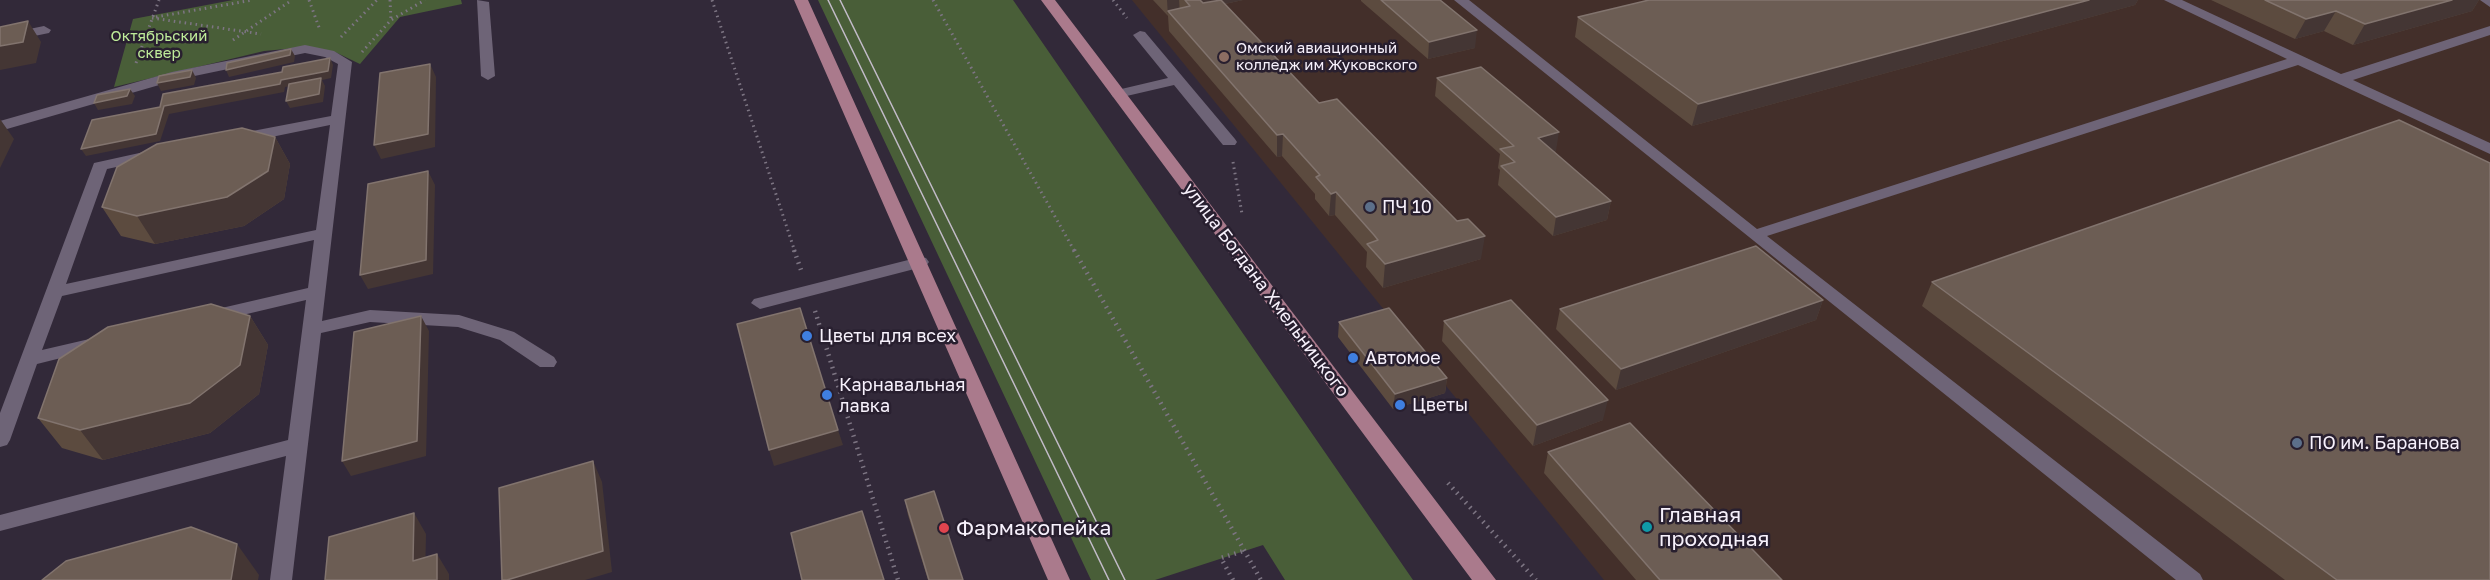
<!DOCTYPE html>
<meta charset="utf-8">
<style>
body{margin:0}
canvas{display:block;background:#322939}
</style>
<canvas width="2490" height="580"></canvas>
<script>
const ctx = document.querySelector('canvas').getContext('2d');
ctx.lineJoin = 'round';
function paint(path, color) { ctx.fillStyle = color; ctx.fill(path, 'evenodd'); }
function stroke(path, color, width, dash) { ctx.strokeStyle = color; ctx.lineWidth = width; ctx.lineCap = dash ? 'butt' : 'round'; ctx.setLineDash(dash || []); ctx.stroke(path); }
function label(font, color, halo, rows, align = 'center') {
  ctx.font = font + ' "Golos Text",sans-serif'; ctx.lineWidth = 5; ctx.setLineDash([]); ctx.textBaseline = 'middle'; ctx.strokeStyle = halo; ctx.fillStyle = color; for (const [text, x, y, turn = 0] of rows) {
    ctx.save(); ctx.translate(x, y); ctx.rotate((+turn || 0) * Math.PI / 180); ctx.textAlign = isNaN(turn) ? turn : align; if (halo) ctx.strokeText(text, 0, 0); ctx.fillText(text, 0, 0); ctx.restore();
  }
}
const industrial = new Path2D(`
 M1132,0H2490V580H1604Z`);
const green = new Path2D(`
 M233,0H461L462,4L400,17L360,64L335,52L307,47L264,51L114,87L133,19Z
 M818,0H1013L1413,580H1285L1263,545L1155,580H1091Z`);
const pathFar1 = new Path2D(`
 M309,0L320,30
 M390,0L391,20
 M712,0L795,252
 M933,0L1075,252
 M1113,0L1127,18
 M156,17L253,0
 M152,18L261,34
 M341,37L377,0
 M233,40L292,0
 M362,52L391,20L425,0
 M136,63L159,0
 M1233,162L1242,214`);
const path = new Path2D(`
 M794,250L801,270
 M1074,250L1261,580
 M815,311L898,580
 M1448,483L1536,580
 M1233,580L1221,558L1243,551`);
const minor = new Path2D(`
 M477,0L489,2L495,76L488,80L481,76Z
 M1454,0H1469L1757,229L2287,59L2164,0H2182L2341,74L2490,26V35L2353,80L2490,143V154L2298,65L1767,236L2200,574L2203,580H2176Z
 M2480,0H2490V7Z
 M44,26L51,30L49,33L0,43V35Z
 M1140,31L1145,32L1235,139L1237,142L1235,145H1223L1174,85L1118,98L1113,97L1111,94L1113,91L1168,78L1133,35Z
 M305,45L334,51L352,62L322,321L370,310L459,315L514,332L554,357L557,362L554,367H540L500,340L458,327L370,322L321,333L292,580H270L286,456L0,531V515L288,440L306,300L213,322L204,316L213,310L308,288L314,240L62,296L42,350L98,337L105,339L107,343L105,347L37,364L10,440L7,445L0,447V413L94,163L153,150L161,155L159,158L107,169L66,284L316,230L330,125L242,143L234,138L242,133L331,116L338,64L325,57L305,53L180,79L0,131V121L172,72Z
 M920,257L926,258L929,262L926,266L760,309L751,303L754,299Z`);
const major = new Path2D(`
 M794,0H808L1070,580H1048Z
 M1041,0H1055L1496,580H1472Z`);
const tram = new Path2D(`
 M828,0L1109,580
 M840,0L1125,580`);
const wall = new Path2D(`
 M1153,0H1243L1225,4L1319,103L1481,259L1383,288L1366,267L1367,252L1335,215L1329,216L1315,199V194L1282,156L1277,157L1169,31L1168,16Z
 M1361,0H1440L1475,48L1428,59L1361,1Z
 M1649,0H2138L2135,5L1692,126L1575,37L1578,17Z
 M2211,0H2479L2472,11L2353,45L2324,31L2295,39Z
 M1437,78L1556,151L1554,152L1611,201L1607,220L1553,236L1498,185L1500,170L1498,168L1500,154L1435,96Z
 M275,137L290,164L284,199L244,226L155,244L121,236L102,207Z
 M1932,282L2490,580H2285L1922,306Z
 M1823,300L1816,320L1616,390L1556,329L1560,309Z
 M250,316L268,345L259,394L210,433L103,460L62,448L38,418Z
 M1444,321L1603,420L1533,446L1442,341Z
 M1339,322L1447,378L1445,393L1393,409L1338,337Z
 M1548,452L1782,580H1636L1544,473Z
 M905,500L963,580H928L908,515Z`);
const shadedWall = new Path2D(`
 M1167,0H1179L1180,14L1168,11V17Z
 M1192,0H1243L1192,11Z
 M2089,0H2138L2135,5L1692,126L1698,104Z
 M2452,0H2479L2472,11L2353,45L2365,24Z
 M2336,11L2324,31L2295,39L2306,19Z
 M28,21L41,42L36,63L0,70V46Z
 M1477,30L1475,48L1428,59L1429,42Z
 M291,49L295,56L294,62L229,77L226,70Z
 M330,58L333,65L331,78L322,80L325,86L323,102L290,108L286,101L321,80L285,87L284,92L169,114L160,141L86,156L81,149L164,106L281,80Z
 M430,64L436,77L435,147L381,159L374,145Z
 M192,70L196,78L194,85L161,91L157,83Z
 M130,89L135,96L132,104L98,110L94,103Z
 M0,119L14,139L0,168Z
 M1559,132L1556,151L1535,157L1538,138Z
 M1283,134L1282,156L1277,157V135Z
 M275,137L290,164L284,199L244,226L155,244L137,216Z
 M428,171L435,185L433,274L368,289L360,275Z
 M1336,192L1335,215L1329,216L1331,194Z
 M1611,201L1607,220L1553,236L1556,217Z
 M1485,236L1481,259L1383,288L1385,264Z
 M1823,300L1816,320L1616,390L1621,369Z
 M250,316L268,345L259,394L210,433L103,460L80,430Z
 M421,316L429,331L426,456L351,476L342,461Z
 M1447,378L1445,393L1393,409L1395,394Z
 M1608,400L1603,420L1533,446L1537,425Z
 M838,430L843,445L774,466L769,450Z
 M593,461L602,482L612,572L585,580H507Z
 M414,513L426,534L425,580L413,561Z
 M237,544L259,575L258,580H231Z
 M437,554L449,574V580H437Z`);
const building = new Path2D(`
 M1185,0H1200L1203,3L1221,0L1319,103L1337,99L1457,221L1468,219L1485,236L1385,264L1367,244L1378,240L1374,235L1336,192L1331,194L1316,177L1320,175L1283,134L1277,135L1168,11L1190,6Z
 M1381,0H1440L1477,30L1429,42Z
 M1649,0H2089L1698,104L1578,17Z
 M2265,0H2452L2365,24L2336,11L2306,19Z
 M28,21L23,42L0,46V27Z
 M291,49L290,55L226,70L227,63Z
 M330,58L328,71L281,80L280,84L164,106L156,134L81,149L92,120L160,107L163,94L282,72L283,67Z
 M430,64L428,134L374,145L380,73Z
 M1481,67L1559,132L1538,138L1611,201L1556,217L1501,166L1515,162L1500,149L1514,146L1437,78Z
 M192,70L190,77L157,83L159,76Z
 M321,78L319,94L286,101L289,84Z
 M130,89L127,96L94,103L97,95Z
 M2399,120L2490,163V580H2337L1932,282Z
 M242,128L275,137L268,171L227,197L137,216L102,207L117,167L157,144Z
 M428,171L426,260L360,275L368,184Z
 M1756,246L1823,300L1621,369L1560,309Z
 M1511,300L1608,400L1537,425L1444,321Z
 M211,304L250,316L240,365L190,403L80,430L38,418L59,359L108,327Z
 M800,308L838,430L769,450L737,324Z
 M1389,308L1447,378L1395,394L1339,322Z
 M421,316L417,441L342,461L354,332Z
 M1630,423L1782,580H1660L1548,452Z
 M593,461L603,551L507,580H502L499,488Z
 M934,491L963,580H929L905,500Z
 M862,511L884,580H802L791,533Z
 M414,513L413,561L437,554V580H325L329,537Z
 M191,527L237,544L231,580H42L66,561Z`);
const markers = [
 [1224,57,6,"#8d6e63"],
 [1370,207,6,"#5c6f8a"],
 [807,336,6,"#3f7fe0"],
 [1353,358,6,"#3f7fe0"],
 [827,395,6,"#3f7fe0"],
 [1400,405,6,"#3f7fe0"],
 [2297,443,6,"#5c6f8a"],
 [1647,527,6,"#0f9aa8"],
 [944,528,6,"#e0444e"]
];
const farParknames = [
 ["Октябрьский",159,36],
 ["сквер",159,53]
];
const farPoinames = [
 ["Омский авиационный",1236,48],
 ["колледж им Жуковского",1236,65]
];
const poiNames = [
 ["ПЧ 10",1382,207],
 ["Цветы для всех",819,336],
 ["Автомое",1365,358],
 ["Карнавальная",839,385],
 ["лавка",839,406],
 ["Цветы",1412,405],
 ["ПО им. Баранова",2309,443]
];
const streetNames = [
 ["улица Богдана Хмельницкого",1266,290,53]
];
const nearPoinames = [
 ["Главная",1659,515],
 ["проходная",1659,539],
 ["Фармакопейка",956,528]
];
paint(industrial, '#432f2a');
paint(green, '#495e38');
stroke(pathFar1, '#7d7583', 3, [1.5, 4]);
stroke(path, '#7d7583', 4.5, [1.5, 5]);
paint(minor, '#6e6477');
paint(major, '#aa7a8c');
stroke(tram, '#c2bbc8', 1.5);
paint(wall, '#5c4b3f');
paint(shadedWall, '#443634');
paint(building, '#6c5d54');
stroke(building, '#82746e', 1.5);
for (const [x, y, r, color] of markers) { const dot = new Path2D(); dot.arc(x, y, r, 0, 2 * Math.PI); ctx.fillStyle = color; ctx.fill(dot); stroke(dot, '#281f2f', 2); }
label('15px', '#bfec9a', '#281f2f', farParknames);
label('15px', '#f7f1fc', '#281f2f', farPoinames, 'left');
label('18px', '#f7f1fc', '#281f2f', poiNames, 'left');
label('18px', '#f7f1fc', '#281f2f', streetNames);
label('21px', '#f7f1fc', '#281f2f', nearPoinames, 'left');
</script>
